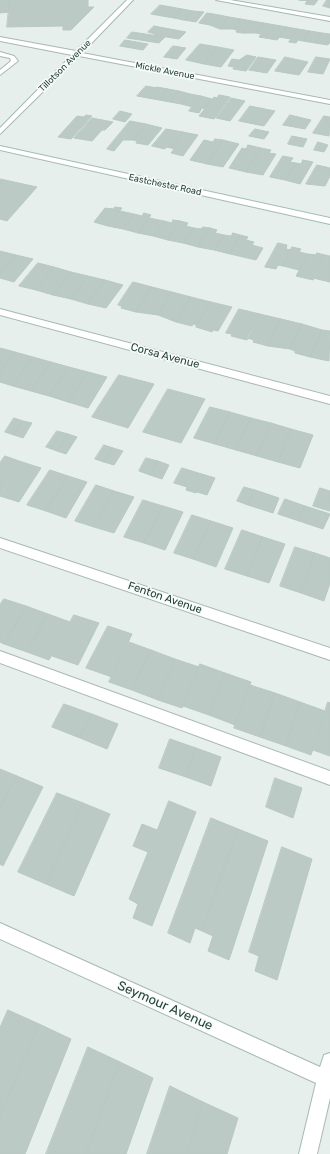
<!DOCTYPE html>
<style>
body{margin:0}
canvas{display:block;background:#e6efeb}
</style>
<canvas width="330" height="1154"></canvas>
<script>
const ctx = document.querySelector('canvas').getContext('2d');
ctx.lineJoin = 'round';
function paint(path, color) { ctx.fillStyle = color; ctx.fill(path, 'evenodd'); }
function stroke(path, color, width, dash) { ctx.strokeStyle = color; ctx.lineWidth = width; ctx.lineCap = dash ? 'butt' : 'round'; ctx.setLineDash(dash || []); ctx.stroke(path); }
function label(font, color, halo, rows, align = 'center') {
  ctx.font = font + ' Rubik,sans-serif'; ctx.lineWidth = 3.5; ctx.setLineDash([]); ctx.textBaseline = 'middle'; ctx.strokeStyle = halo; ctx.fillStyle = color; for (const [text, x, y, turn = 0] of rows) {
    ctx.save(); ctx.translate(x, y); ctx.rotate((+turn || 0) * Math.PI / 180); ctx.textAlign = isNaN(turn) ? turn : align; if (halo) ctx.strokeText(text, 0, 0); ctx.fillText(text, 0, 0); ctx.restore();
  }
}
const building = new Path2D(`
 M0,0H10L9,12L0,13Z
 M10,0H88V7H94L71,30H63V26L7,27Z
 M299,0H318L314,5L305,4L307,1Z
 M327,0H330V8L323,6Z
 M160,5L171,7L162,16L151,14Z
 M171,7L182,9L174,18L162,16Z
 M182,9L193,11L184,20L174,18Z
 M193,11L204,12L196,22L184,20Z
 M207,13L219,15L210,25L199,23Z
 M219,15L229,17L220,29L210,25Z
 M229,17L241,19L233,29H220Z
 M241,19L252,21L242,33L236,32L237,30L233,29Z
 M252,21L264,23L256,33H242Z
 M264,23L275,25L265,38L259,37L261,34L256,33Z
 M275,25L287,27L277,40L265,38Z
 M154,26L186,32L179,39L154,35L155,34L148,32Z
 M287,27L298,29L291,39L279,37Z
 M298,29L310,31L303,41L298,40L296,43L289,42Z
 M310,31L322,33L315,43L303,41Z
 M132,32L165,37L159,43L127,38Z
 M322,33L330,34V42L328,45L315,43Z
 M125,40L148,44L143,50L120,46Z
 M200,44L218,47L204,64L186,60Z
 M173,46L186,48L177,59L164,57Z
 M218,47L234,50L221,67L204,64Z
 M247,55L256,57L246,71L233,69L234,67L228,66L232,59L239,60Z
 M258,57L276,60L267,73L249,70Z
 M285,57L308,62L299,75L275,71Z
 M316,57L330,59L323,74L308,72Z
 M146,86L157,88L148,98L137,96Z
 M157,87L168,89L159,100L148,98Z
 M168,89L179,91L170,102L159,100Z
 M179,91L190,94L181,104L170,102Z
 M190,94L201,96L193,107L181,104Z
 M219,95L230,97L214,119L199,116L214,97L217,98Z
 M201,96L212,99L205,109L202,108L199,113L189,111Z
 M231,98L245,101L230,121L216,118Z
 M250,106L275,111L264,126L239,121Z
 M120,111L132,114L125,122L113,119Z
 M86,115L92,116L71,139L58,137L77,116L84,117Z
 M290,115L311,120L305,129L283,125Z
 M324,116L330,117L329,136L313,133Z
 M92,118L113,122L105,130H102L92,141L74,138Z
 M130,121L146,124L133,140H123L114,151L107,149Z
 M146,124L162,128L148,145L136,143L137,141L133,140Z
 M166,129L183,132L171,148L166,147L165,149L152,146Z
 M255,129L269,132L264,139L249,136Z
 M183,132L198,135L183,156L171,153L174,149L171,148Z
 M292,136L307,139L303,147L288,144Z
 M215,139L223,140L207,164L190,160L204,140L213,142Z
 M223,140L239,144L223,167L207,164Z
 M318,142L328,145L324,152L314,150Z
 M248,145L261,148L246,172L229,168L242,148L246,149Z
 M261,148L271,150L269,153L276,154L263,175L246,172Z
 M283,156L293,158L290,162L296,163L285,180L270,177Z
 M303,160L313,162L300,184L285,180L296,163L301,164Z
 M317,165L330,168V176L325,186L306,184Z
 M0,179L37,187L7,221L0,219Z
 M115,207L122,208L108,226L94,222L105,208L113,209Z
 M120,211L134,214L123,229L108,226Z
 M144,213L151,215L138,233L123,229L134,214L142,216Z
 M149,218L164,221L153,236L138,233Z
 M173,220L180,221L168,240L153,236L164,221L172,223Z
 M180,221L188,223L186,226L194,228L183,243L168,240Z
 M203,227L210,228L198,247L183,243L194,228L201,229Z
 M210,228L217,230L215,233L224,235L214,250L198,247Z
 M233,233L240,235L230,254L214,250L224,235L231,236Z
 M240,235L248,237L246,240L254,242L252,245L263,248L256,260L230,254Z
 M278,243L287,245L286,249L291,250L283,266L278,265L276,269L265,267Z
 M292,247L301,249L299,252L308,254L299,270L283,266Z
 M0,251L16,255L0,274Z
 M317,253L325,255L313,280L296,276L308,254L316,255Z
 M16,255L33,259L14,282L0,278V274Z
 M325,255L330,256V282L313,278Z
 M38,263L54,267L36,290L19,286Z
 M54,267L71,272L53,295L36,290Z
 M71,272L88,276L71,299L53,295Z
 M88,276L105,280L88,304L71,299Z
 M105,280L123,285L106,308L88,304Z
 M133,282L152,287L136,312L121,308L122,306L118,305Z
 M152,287L172,292L158,315L136,312Z
 M172,292L191,297L176,322L158,315Z
 M191,297L211,302L197,325L193,324L192,326L176,322Z
 M211,302L232,307L218,331L213,330L212,332L196,327Z
 M239,309L260,314L247,340L231,336L232,334L226,333Z
 M260,314L281,319L268,346L253,342L254,340L247,338Z
 M281,319L302,324L290,349L268,346Z
 M302,324L322,330L310,357L295,353V351L290,349Z
 M322,330L330,331L329,361L310,357Z
 M0,348L15,352L0,372Z
 M15,352L33,357L13,386L0,382V372Z
 M33,357L51,362L31,391L13,386Z
 M51,362L69,367L49,396L31,391Z
 M69,367L88,372L68,402L49,396Z
 M88,372L107,377L88,408L68,402Z
 M119,375L154,384L128,428L92,417Z
 M168,389L205,399L181,443L143,432Z
 M210,407L230,412L215,444L194,438Z
 M230,412L251,418L236,450L215,444Z
 M14,418L23,421L14,435L5,432Z
 M251,418L271,423L257,456L236,450Z
 M23,421L32,423L23,438L14,435Z
 M271,423L291,429L278,462L257,456Z
 M291,429L313,435L300,468L278,462Z
 M57,431L68,434L57,451L46,447Z
 M68,434L77,437L66,454L57,451Z
 M104,445L113,448L104,462L95,459Z
 M113,448L123,451L114,465L104,462Z
 M5,456L22,462L0,494V463Z
 M146,458L158,461L150,475L139,471Z
 M158,461L169,465L162,479L150,475Z
 M22,462L41,468L19,502L0,496Z
 M182,468L205,475L196,493L186,490L187,487L174,483Z
 M50,470L68,476L46,511L27,505Z
 M205,475L215,478L207,495L197,492Z
 M68,476L87,482L66,518L46,511Z
 M96,485L114,491L94,527L75,521Z
 M244,487L255,490L248,505L237,501Z
 M320,488L330,491V511L313,506Z
 M255,490L279,498L273,513L248,505Z
 M114,491L134,497L114,533L94,527Z
 M285,499L305,506L299,521L278,514Z
 M143,500L163,506L144,543L124,537Z
 M163,506L183,512L165,550L144,543Z
 M305,506L330,514L323,529L299,521Z
 M192,515L211,521L193,559L174,553Z
 M211,521L233,528L216,567L193,559Z
 M242,530L263,537L247,576L225,569Z
 M263,537L285,544L269,583L247,576Z
 M295,547L315,553L301,593L280,586Z
 M315,553L330,558V583L324,601L301,593Z
 M4,599L26,606L4,644L0,642V605Z
 M26,606L48,614L27,652L4,644Z
 M48,614L70,622L49,660L27,652Z
 M74,615L99,623L78,665L52,656Z
 M108,626L132,634L112,677L86,668Z
 M129,642L151,650L132,690L109,682Z
 M151,650L175,659L158,700L132,690Z
 M175,659L199,667L182,708L158,700Z
 M200,664L225,673L209,715L183,706Z
 M225,673L251,682L235,725L209,715Z
 M250,685L275,693L260,737L234,728Z
 M275,693L300,702L286,746L260,737Z
 M300,702L325,711L311,755L286,746Z
 M328,702L330,703V756L313,750Z
 M64,704L92,714L80,738L52,727Z
 M92,714L118,724L107,749L80,738Z
 M170,739L196,748L186,777L159,768Z
 M196,748L221,757L211,786L186,777Z
 M0,769L17,776L0,808Z
 M17,776L43,787L3,866L0,864V808Z
 M275,778L302,788L293,818L266,807Z
 M57,793L83,803L46,884L18,872Z
 M169,801L196,812L152,926L133,918L138,904L129,899L148,852L133,846L142,824L157,830Z
 M83,803L110,814L74,896L46,884Z
 M211,818L238,829L202,931L195,928L190,943L168,933Z
 M238,829L268,841L229,960L208,951L213,936L202,931Z
 M282,847L312,859L277,980L255,971L259,956L249,952Z
 M8,1010L39,1024L0,1117V1028Z
 M39,1024L71,1039L25,1154H0V1117Z
 M88,1047L120,1062L86,1154H46Z
 M120,1062L153,1078L126,1154H86Z
 M170,1086L203,1102L187,1154H147Z
 M203,1102L238,1118L227,1154H187Z`);
const lane = new Path2D(`
 M0,52L14,56L18,61L0,75V70L11,61L10,58L0,56Z
 M0,651L330,771V785L0,663Z`);
const street = new Path2D(`
 M127,0H133L82,53L330,100V104L79,56L0,134V128L72,55L0,41V37L76,51Z
 M216,0H230L330,17V21Z
 M0,309L330,396V404L0,315Z
 M0,538L330,648V660L0,548Z
 M0,923L320,1067L324,1055L330,1053V1098L317,1154H299L316,1083L0,939Z`);
const secondary = new Path2D(`
 M0,146L330,218V224L0,150Z`);
const farStreetnames = [
 ["Tillotson Avenue",65,66,-45],
 ["Mickle Avenue",165,71,11],
 ["Eastchester Road",165,185,12]
];
const streetNames = [
 ["Corsa Avenue",165,356,15],
 ["Fenton Avenue",165,598,19]
];
const nearStreetnames = [
 ["Seymour Avenue",165,1006,24]
];
paint(building, '#bbcac4');
stroke(building, '#b8c9c2', 1);
stroke(lane, '#a8b8b2', 2);
stroke(street, '#a8b8b2', 2);
stroke(secondary, '#a4bbb3', 2);
paint(lane, '#fff');
paint(street, '#fff');
paint(secondary, '#fff');
label('9px', '#24423a', '#f7fbf9', farStreetnames);
label('11px', '#24423a', '#f7fbf9', streetNames);
label('13px', '#24423a', '#f7fbf9', nearStreetnames);
</script>
